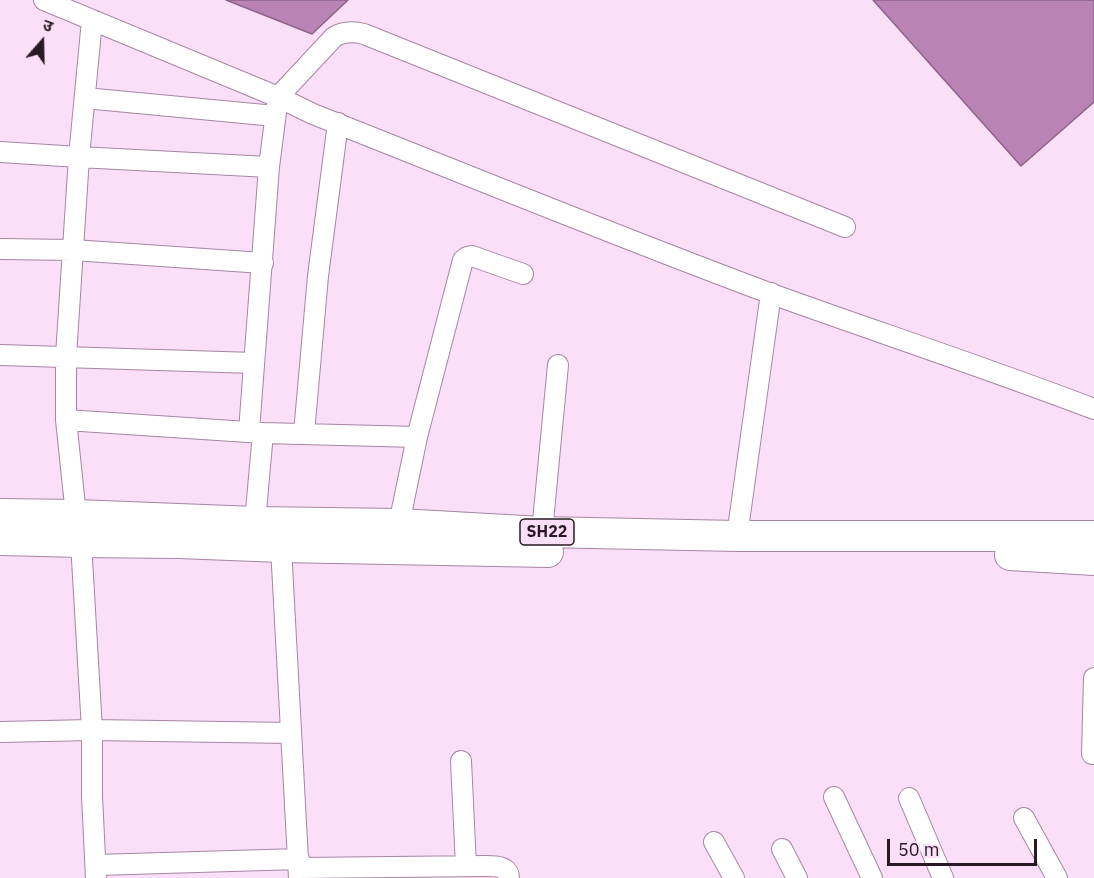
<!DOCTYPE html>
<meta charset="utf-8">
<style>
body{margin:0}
#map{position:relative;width:1094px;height:878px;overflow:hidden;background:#fbdef7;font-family:"IBM Plex Sans","Noto Sans Devanagari",sans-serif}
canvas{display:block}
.north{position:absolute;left:12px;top:12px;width:60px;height:60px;-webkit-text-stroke:4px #fbdef7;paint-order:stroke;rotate:20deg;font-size:16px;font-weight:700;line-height:24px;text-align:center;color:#271a25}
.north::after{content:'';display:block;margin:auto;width:21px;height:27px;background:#271a25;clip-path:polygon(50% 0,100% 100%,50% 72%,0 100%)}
.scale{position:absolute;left:887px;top:839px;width:150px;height:27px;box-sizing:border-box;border:3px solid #271a25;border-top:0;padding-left:8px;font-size:18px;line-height:21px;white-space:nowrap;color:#271a25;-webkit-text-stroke:4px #fbdef7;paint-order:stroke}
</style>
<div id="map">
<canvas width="1094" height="878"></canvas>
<div class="north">उ</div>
<div class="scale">50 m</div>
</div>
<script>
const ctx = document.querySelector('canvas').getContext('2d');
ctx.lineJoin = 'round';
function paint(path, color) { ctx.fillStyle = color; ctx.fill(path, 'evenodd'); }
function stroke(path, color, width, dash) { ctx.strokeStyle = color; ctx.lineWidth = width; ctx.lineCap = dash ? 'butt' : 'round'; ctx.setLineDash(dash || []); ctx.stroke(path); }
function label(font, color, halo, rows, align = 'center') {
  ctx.font = font + ' "IBM Plex Sans",sans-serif'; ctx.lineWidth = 6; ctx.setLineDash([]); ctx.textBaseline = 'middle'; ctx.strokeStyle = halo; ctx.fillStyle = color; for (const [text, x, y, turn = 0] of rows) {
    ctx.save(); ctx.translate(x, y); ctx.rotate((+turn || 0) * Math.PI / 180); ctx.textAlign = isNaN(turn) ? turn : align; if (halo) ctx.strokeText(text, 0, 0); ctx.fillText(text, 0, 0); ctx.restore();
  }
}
const water = new Path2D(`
 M226,0H348L312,34Z
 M873,0H1094V102L1021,166Z`);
const street = new Path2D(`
 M44,0L278,97L313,114C465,174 616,236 769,293C877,332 987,368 1094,409
 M92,20L79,157L66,356V420L76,515L81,542L92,730V796L96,878
 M85,98L275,116
 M0,152L79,157L269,167
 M0,249L73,250L263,263
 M0,355L254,363
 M66,420L263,433L417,437
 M249,431L269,167L278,97L334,37C344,31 353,31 364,34L845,227
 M304,433L318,276L338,123
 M255,522L263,433
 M399,524L417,437L463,260L467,257L472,256L523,274
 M542,532L558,365
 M737,536L771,293
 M281,547L299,878
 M0,732L92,730L291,733
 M1092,754L1094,678
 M461,761L466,866
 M834,797L872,878
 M909,798L943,878
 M1024,818L1057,878
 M714,842L734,878
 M782,849L797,878
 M96,865L299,859
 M299,868L486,866C495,866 509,866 509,878`);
const primary = new Path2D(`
 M0,514L76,515L255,522L399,524L542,532L737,536H1094
 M0,540L81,542L179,543L281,547L548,552
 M1010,555L1094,560`);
const shields = [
 [547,532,54]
];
const shieldNames = [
 ["SH22",547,532]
];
paint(water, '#b983b3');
stroke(water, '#8d6488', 1.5);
stroke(street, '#a686a3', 22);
stroke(primary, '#a686a3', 32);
stroke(street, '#fff', 20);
stroke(primary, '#fff', 30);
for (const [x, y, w] of shields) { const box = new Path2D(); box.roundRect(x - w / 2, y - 13, w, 26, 4.5); ctx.fillStyle = '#fbdef7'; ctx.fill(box); stroke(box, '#271a25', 1.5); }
label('bold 16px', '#271a25', null, shieldNames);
</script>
